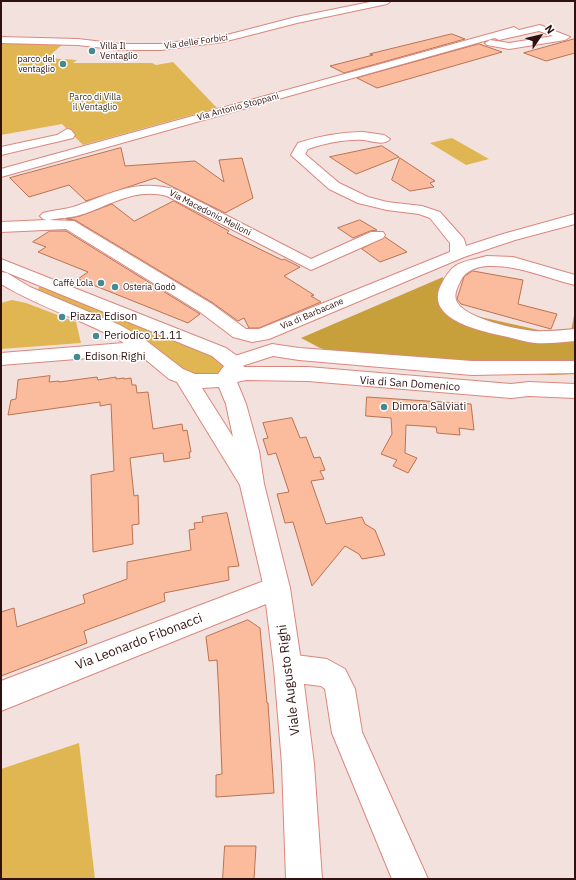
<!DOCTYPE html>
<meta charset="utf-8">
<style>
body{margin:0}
#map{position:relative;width:576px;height:880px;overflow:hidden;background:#f3e1de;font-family:"IBM Plex Sans",sans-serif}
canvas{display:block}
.frame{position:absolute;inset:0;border:2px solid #31110f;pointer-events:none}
.north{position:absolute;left:520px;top:16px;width:40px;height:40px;-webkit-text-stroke:3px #fff;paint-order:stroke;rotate:55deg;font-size:11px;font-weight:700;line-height:16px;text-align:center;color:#31110f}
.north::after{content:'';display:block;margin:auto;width:14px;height:18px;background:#31110f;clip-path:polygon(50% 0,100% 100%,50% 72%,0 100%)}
</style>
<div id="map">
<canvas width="576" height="880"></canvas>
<div class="frame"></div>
<div class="north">N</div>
</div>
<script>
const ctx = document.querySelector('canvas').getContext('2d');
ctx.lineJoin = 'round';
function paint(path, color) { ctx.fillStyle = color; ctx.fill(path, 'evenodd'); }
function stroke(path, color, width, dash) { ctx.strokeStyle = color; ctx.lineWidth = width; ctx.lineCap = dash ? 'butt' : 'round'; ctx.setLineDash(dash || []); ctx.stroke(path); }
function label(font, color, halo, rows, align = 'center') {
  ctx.font = font + ' "IBM Plex Sans",sans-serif'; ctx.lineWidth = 3; ctx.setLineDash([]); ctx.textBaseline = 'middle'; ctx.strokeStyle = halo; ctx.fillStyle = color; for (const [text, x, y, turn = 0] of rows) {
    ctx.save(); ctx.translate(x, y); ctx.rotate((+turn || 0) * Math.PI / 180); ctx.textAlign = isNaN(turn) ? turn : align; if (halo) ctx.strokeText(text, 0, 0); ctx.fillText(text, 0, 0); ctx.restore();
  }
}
const green = new Path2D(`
 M1,40L64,43L47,58L77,60L73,63H152L156,65L173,62L217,108L83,145L62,124L1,135Z
 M452,138L489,159L466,165L430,143Z
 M43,285L218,356L227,364C218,380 207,376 192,374L38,290L39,287Z
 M12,300L26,303L76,322L81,343L1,349V303Z
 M79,743L95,879H1V769Z`);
const forest = new Path2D(`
 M443,277L440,308L570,337L575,310V374L552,375L371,364L320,348L301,338Z`);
const building = new Path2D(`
 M452,34L465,39L344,73L330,66L373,55L370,54Z
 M575,39V53L564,56L546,61L524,53Z
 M479,44L502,52L377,88L357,78Z
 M382,146L399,157L356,174L330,157Z
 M121,148L125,166L195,161L224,182L219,160L242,158L253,198L225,213L155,178L86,201L69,185L29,197L10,178Z
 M400,158L435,181L430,183L434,187L410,191L392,180Z
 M174,201L229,231L227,233L282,260L284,259L300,267L284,276L314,295L311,296L321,302L259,328H249L244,318L238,321L213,303L75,220L66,219L80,216L112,204L134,221Z
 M360,220L377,230L370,231L353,238L338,228Z
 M50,231H66L200,314L188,323L78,279L88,272L38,252L46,247L33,242Z
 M385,237L407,252L380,262L362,249Z
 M473,271L523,280L518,304L557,314L551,329L461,304L457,299L464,277Z
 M50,376L49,382L59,381V382L97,377L98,380L116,377V379L124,378V379L131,378L132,385H136L137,393L148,392L153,429L182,424L183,431L187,430L191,452H189L190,458L164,462L163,453L130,458L134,496L138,495L139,524L132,525L133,544L93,552L91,475L114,471L111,404L100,406V402L8,415L11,400L16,399L18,380Z
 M367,397L471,404L474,430L459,428L460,435L437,433L436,427L406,425L405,453L417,458L408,473L393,466L397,460L381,454L392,434L391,418L366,416Z
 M292,418L300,438L306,437L314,458L320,457L325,470L320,471L324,479L311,481L326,524L362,517L365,524L375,530L385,555L362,559L359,554L345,546L312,586L293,522L285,523L277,494L289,492L276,453L268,455L263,439L268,438L263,423Z
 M227,513L239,566L228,567L229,580L164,593L165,601L84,631L87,643L1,676V612L14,608L17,627L85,603L83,595L127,579V562L191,550L189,530L195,529L194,523L203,522L202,517Z
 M248,620L260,628L267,703H268L274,793L216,797V775L222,774L219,696L217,660L209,661L206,637Z
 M225,846H256L254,879H223Z`);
const minor = new Path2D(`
 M375,1H391L387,4L297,23L223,42L161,50H120L78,45L1,43V37L78,39L120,44H161L223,36L296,17Z
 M540,25L570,37L565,40L509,49L487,45L485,43L490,40L509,43L553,36L539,31L499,40L495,38L1,177V169L511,28L514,27L519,30Z
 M67,129L71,130L75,135L73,138L1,155V147L57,135Z
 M363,132L384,135L390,139C385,146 371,141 364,140C345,139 326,143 308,149L305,154L339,183L368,197L387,202L422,206L440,212L464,239L466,246L503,234L575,214V224L515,240L464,257L269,339L252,342L233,337L200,312L66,229L1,232V222L47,220L43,219L40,216L43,213C53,210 63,210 73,207C112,194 134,178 177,190L311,259L371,232H383L385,235L383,238L311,270L167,196C135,187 109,206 80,215C70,218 59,218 49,220L74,221L212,304L246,329H259L450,252V243L430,218L419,214L387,210L358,203L329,189L291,155L298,143C320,136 341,132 363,132Z
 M487,256L513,257L575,275V285C546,278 519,265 489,266C479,266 466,270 461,280C458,287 454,292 456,300C462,318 518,330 535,331C548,332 562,330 575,329V341C562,342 548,344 535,343C526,342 517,339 508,337C486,332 423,321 441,285C454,260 461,263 487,256Z
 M272,344L299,348L472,361H575V373L472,375L299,360L273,356L242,366L235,364L232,360L235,356Z
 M277,576L286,580L290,588L286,596L1,711V681Z
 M288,654L327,659L345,669L355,689L362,732L428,879H392L332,733L325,689L321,686L288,682L278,678L274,668L278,658Z`);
const major = new Path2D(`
 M1,259L226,348L240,358L244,367H308L511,384L529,382L575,384V398L529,396L511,398L308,381L246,380L237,382L246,404L259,451L264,484L290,588L302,668L314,764L322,879H286L282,764L274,668L264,588L240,485L177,382L169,379L139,354L1,365V353L124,343C85,320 40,308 1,284V272L7,273L30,287L120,325L144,339L183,369L195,374H218L224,366L212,356L1,270ZM219,387L226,404L233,437L202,388Z`);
const markers = [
 [92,51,4,"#438a93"],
 [63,64,4,"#438a93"],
 [101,283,4,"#438a93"],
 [115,287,4,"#438a93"],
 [62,317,4,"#438a93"],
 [96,336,4,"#438a93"],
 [77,357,4,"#438a93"],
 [384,407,4,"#438a93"]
];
const farStreetnames = [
 ["Via delle Forbici",196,42,-8],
 ["Via Antonio Stoppani",238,107,-15],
 ["Via Macedonio Melloni",210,213,27],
 ["Via di Barbacane",312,314,-23]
];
const farPoinames = [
 ["Villa Il",100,46],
 ["Ventaglio",100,56],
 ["parco del",55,59,"right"],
 ["ventaglio",55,69,"right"],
 ["Caffè Lola",93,283,"right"],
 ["Osteria Godò",123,287]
];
const farParknames = [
 ["Parco di Villa",95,97],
 ["il Ventaglio",95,107]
];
const poiNames = [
 ["Piazza Edison",70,317],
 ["Periodico 11.11",104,336],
 ["Edison Righi",85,357],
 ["Dimora Salviati",392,407]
];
const streetNames = [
 ["Via di San Domenico",410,384,4]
];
const nearStreetnames = [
 ["Via Leonardo Fibonacci",139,642,-21],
 ["Viale Augusto Righi",289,680,-97]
];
paint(green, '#dfb652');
paint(forest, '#c8a03b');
paint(building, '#fbbc9e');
stroke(building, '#bb724f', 1);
stroke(minor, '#db877e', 2);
stroke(major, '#db877e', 2);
paint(minor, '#fff');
paint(major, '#fff');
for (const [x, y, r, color] of markers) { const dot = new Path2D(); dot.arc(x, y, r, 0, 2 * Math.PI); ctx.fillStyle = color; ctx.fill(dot); stroke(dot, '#fff', 1.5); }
label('9px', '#31110f', '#fff', farStreetnames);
label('9px', '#31110f', '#fff', farPoinames, 'left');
label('9px', '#3c321d', '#fff', farParknames);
label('11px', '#31110f', '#fff', poiNames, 'left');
label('11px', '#31110f', '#fff', streetNames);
label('13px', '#31110f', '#fff', nearStreetnames);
</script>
